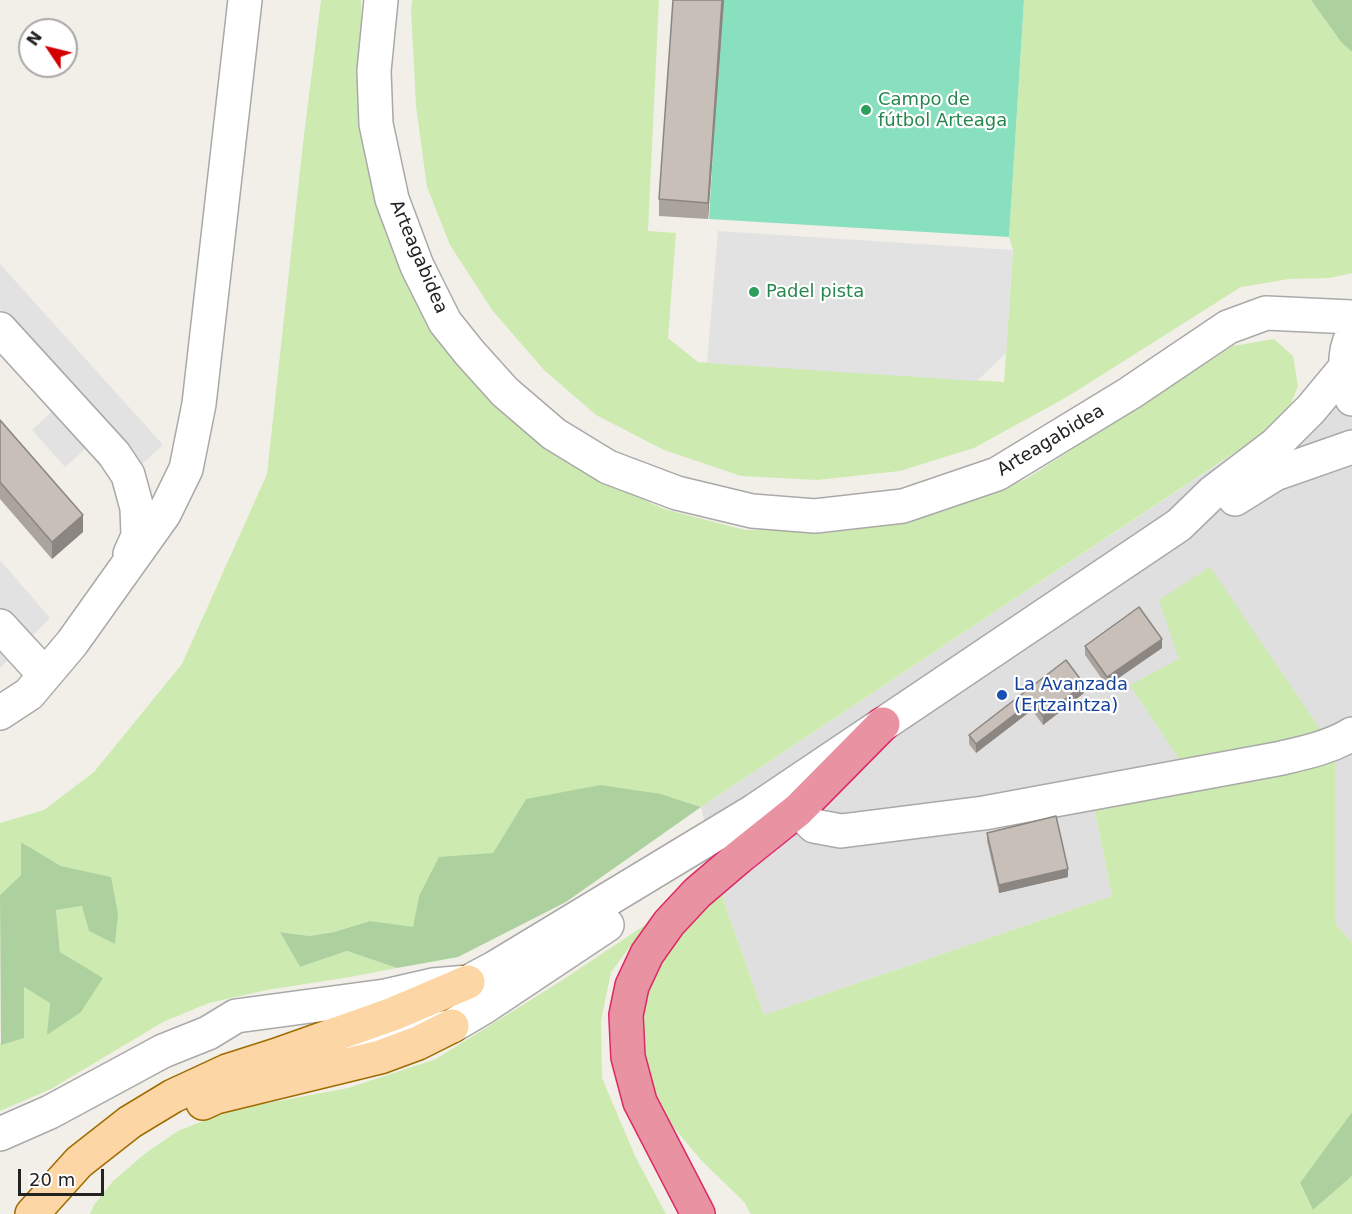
<!DOCTYPE html>
<meta charset="utf-8">
<style>
body{margin:0}
#map{position:relative;width:1352px;height:1214px;overflow:hidden;background:#f2efe9;font-family:"DejaVu Sans",sans-serif}
canvas{display:block}
.north{position:absolute;left:18px;top:18px;width:60px;height:60px;box-sizing:border-box;background:#fff;border:2px solid #a7a7a7;border-radius:50%;rotate:305deg;font-size:16px;font-weight:700;line-height:24px;text-align:center;color:#222}
.north::after{content:'';display:block;margin:auto;width:21px;height:27px;background:#d40000;clip-path:polygon(50% 0,100% 100%,50% 72%,0 100%)}
.scale{position:absolute;left:18px;top:1169px;width:86px;height:27px;box-sizing:border-box;border:3px solid #222;border-top:0;padding-left:8px;font-size:18px;line-height:21px;white-space:nowrap;color:#222;-webkit-text-stroke:4px #fff;paint-order:stroke}
</style>
<div id="map">
<canvas width="1352" height="1214"></canvas>
<div class="north">N</div>
<div class="scale">20 m</div>
</div>
<script>
const ctx = document.querySelector('canvas').getContext('2d');
ctx.lineJoin = 'round';
function paint(path, color) { ctx.fillStyle = color; ctx.fill(path, 'evenodd'); }
function stroke(path, color, width, dash) { ctx.strokeStyle = color; ctx.lineWidth = width; ctx.lineCap = dash ? 'butt' : 'round'; ctx.setLineDash(dash || []); ctx.stroke(path); }
function label(font, color, halo, rows, align = 'center') {
  ctx.font = font + ' "DejaVu Sans",sans-serif'; ctx.lineWidth = 4.5; ctx.setLineDash([]); ctx.textBaseline = 'middle'; ctx.strokeStyle = halo; ctx.fillStyle = color; for (const [text, x, y, turn = 0] of rows) {
    ctx.save(); ctx.translate(x, y); ctx.rotate((+turn || 0) * Math.PI / 180); ctx.textAlign = isNaN(turn) ? turn : align; if (halo) ctx.strokeText(text, 0, 0); ctx.fillText(text, 0, 0); ctx.restore();
  }
}
const residential = new Path2D(`
 M1352,375V943L1335,923V751L1179,659L1185,768L1090,787L1112,896L764,1015L725,905L701,807Z`);
const grass = new Path2D(`
 M321,0H361L365,149L386,235L422,305L463,370L522,427L584,472L664,509L745,530L824,529L893,524L981,497L1026,479L1233,346L1274,339L1293,356L1298,386L1285,419L701,807L661,794L526,799L493,853L419,896L413,928L370,921L334,932L308,936L281,932L300,967L347,951L397,968L350,977L267,990L209,1003L163,1022L51,1089L0,1111V1042L1,1045L24,986L50,1003L48,1034L102,978L60,952L56,910L82,906L111,877L61,866L21,842V875L0,895V823L44,810L94,772L182,664L267,474L303,143Z
 M412,0H659L648,231L676,233L668,338L698,362L1004,382L1013,250L1009,237L1024,0H1311L1341,42L1352,52V273L1330,278L1289,279L1241,287L1067,397L974,448L900,471L817,480L741,476L664,450L596,415L544,370L492,310L450,245L427,187L416,106L411,10Z
 M1210,567L1335,751V923L1352,943V1112L1300,1184L1313,1210L1352,1176V1214H751L744,1202L701,1160L673,1127L644,1070L640,1027L646,987L671,942L720,884L725,905L764,1015L1112,896L1090,787L1185,768L1130,685L1179,659L1159,600Z
 M648,923L611,972L601,1021L602,1078L636,1158L666,1214H90L94,1205L113,1181L147,1152L178,1131L231,1110L348,1088L436,1059L561,981Z`);
const forest = new Path2D(`
 M1311,0H1352V52L1341,42Z
 M600,785L661,794L701,807L566,902L458,957L397,968L347,951L300,967L280,932L309,936L334,932L370,921L413,927L419,896L439,857L493,853L526,799Z
 M21,842L61,866L111,877L118,914L115,944L89,931L82,906L56,910L60,952L103,978L81,1012L47,1035L50,1003L24,987V1038L1,1045L0,895L21,875Z
 M1352,1112V1176L1313,1210L1300,1183Z`);
const pitch = new Path2D(`
 M722,0H1024L1009,237L709,219Z`);
const parking = new Path2D(`
 M718,231L1013,250L1006,353L977,381L707,363Z
 M0,264L163,445L140,466L107,430L65,467L32,430L74,391L0,309Z
 M0,560L50,618L0,668Z`);
const minor = new Path2D(`
 M381,0L374,71L376,124L392,199L417,266L445,322L469,352L505,392L554,434L608,467L677,493L752,511L815,516L903,506L997,474L1130,393L1228,327L1266,313L1352,317
 M0,329L114,454L128,475L137,508L138,536L130,554
 M1352,336C1343,352 1344,384 1352,399
 M1235,499L1275,474L1352,447
 M0,626L45,675
 M0,713L29,694L72,643L164,514L186,469L199,404L245,0
 M798,810L814,826L841,831L984,813L1277,759C1303,753 1329,748 1352,734
 M339,1033L392,1035L416,1034L452,1026L484,1007L607,925
 M0,1134L50,1112L163,1051L208,1033L236,1016L385,996L433,985L468,982L496,967L754,811L1179,525L1213,492L1276,444L1311,409L1345,368`);
const major = new Path2D(`
 M203,1103L216,1097L380,1057L418,1043L452,1026
 M32,1214L79,1162L130,1122L173,1096L227,1071L274,1056L393,1014L468,982`);
const highway = new Path2D(`
 M698,1214L640,1102L628,1057L626,1015L632,986L647,954L669,923L697,893L738,858L798,810L883,724`);
const wall = new Path2D(`
 M673,0H724L708,219L659,216V199Z
 M0,420L83,532L52,559L0,499Z
 M1085,646L1162,648L1107,686L1085,655Z
 M1066,660L1084,693L1043,725L1032,710L976,753L969,744V735Z
 M987,833L1068,877L999,893L987,841Z`);
const shadedWall = new Path2D(`
 M722,0H724L708,219V203Z
 M83,515V532L52,559V542Z
 M1162,639V648L1107,686V677Z
 M1084,684V693L1043,725V716Z
 M1032,701V710L976,753V744Z
 M1068,869V877L999,893V885Z`);
const building = new Path2D(`
 M673,0H722L708,203L659,199Z
 M0,420L83,515L52,542L0,482Z
 M1139,607L1162,639L1107,677L1085,646Z
 M1066,660L1084,684L1043,716L1032,701L976,744L969,735Z
 M1056,816L1068,869L999,885L987,833Z`);
const markers = [
 [866,110,6,"#2e9e5b"],
 [754,292,6,"#2e9e5b"],
 [1002,695,6,"#1a4fb4"]
];
const leisureNames = [
 ["Campo de",878,100],
 ["fútbol Arteaga",878,121],
 ["Padel pista",766,292]
];
const streetNames = [
 ["Arteagabidea",418,257,67],
 ["Arteagabidea",1051,441,-31]
];
const transitNames = [
 ["La Avanzada",1014,685],
 ["(Ertzaintza)",1014,706]
];
paint(residential, '#e0dfdf');
paint(grass, '#cdebb0');
paint(forest, '#add19e');
paint(pitch, '#88e0be');
paint(parking, '#e2e2e2');
stroke(minor, '#a9a9a9', 36);
stroke(major, '#a06b00', 36);
stroke(highway, '#dc2a67', 36);
stroke(minor, '#fff', 33);
stroke(major, '#fcd6a4', 33);
stroke(highway, '#e892a2', 33);
paint(wall, '#aba49e');
paint(shadedWall, '#8b8681');
paint(building, '#c7bfb8');
stroke(building, '#8b8681', 1.5);
for (const [x, y, r, color] of markers) { const dot = new Path2D(); dot.arc(x, y, r, 0, 2 * Math.PI); ctx.fillStyle = color; ctx.fill(dot); stroke(dot, '#fff', 2); }
label('18px', '#27864d', '#fff', leisureNames, 'left');
label('18px', '#222', '#fff', streetNames);
label('18px', '#164399', '#fff', transitNames, 'left');
</script>
